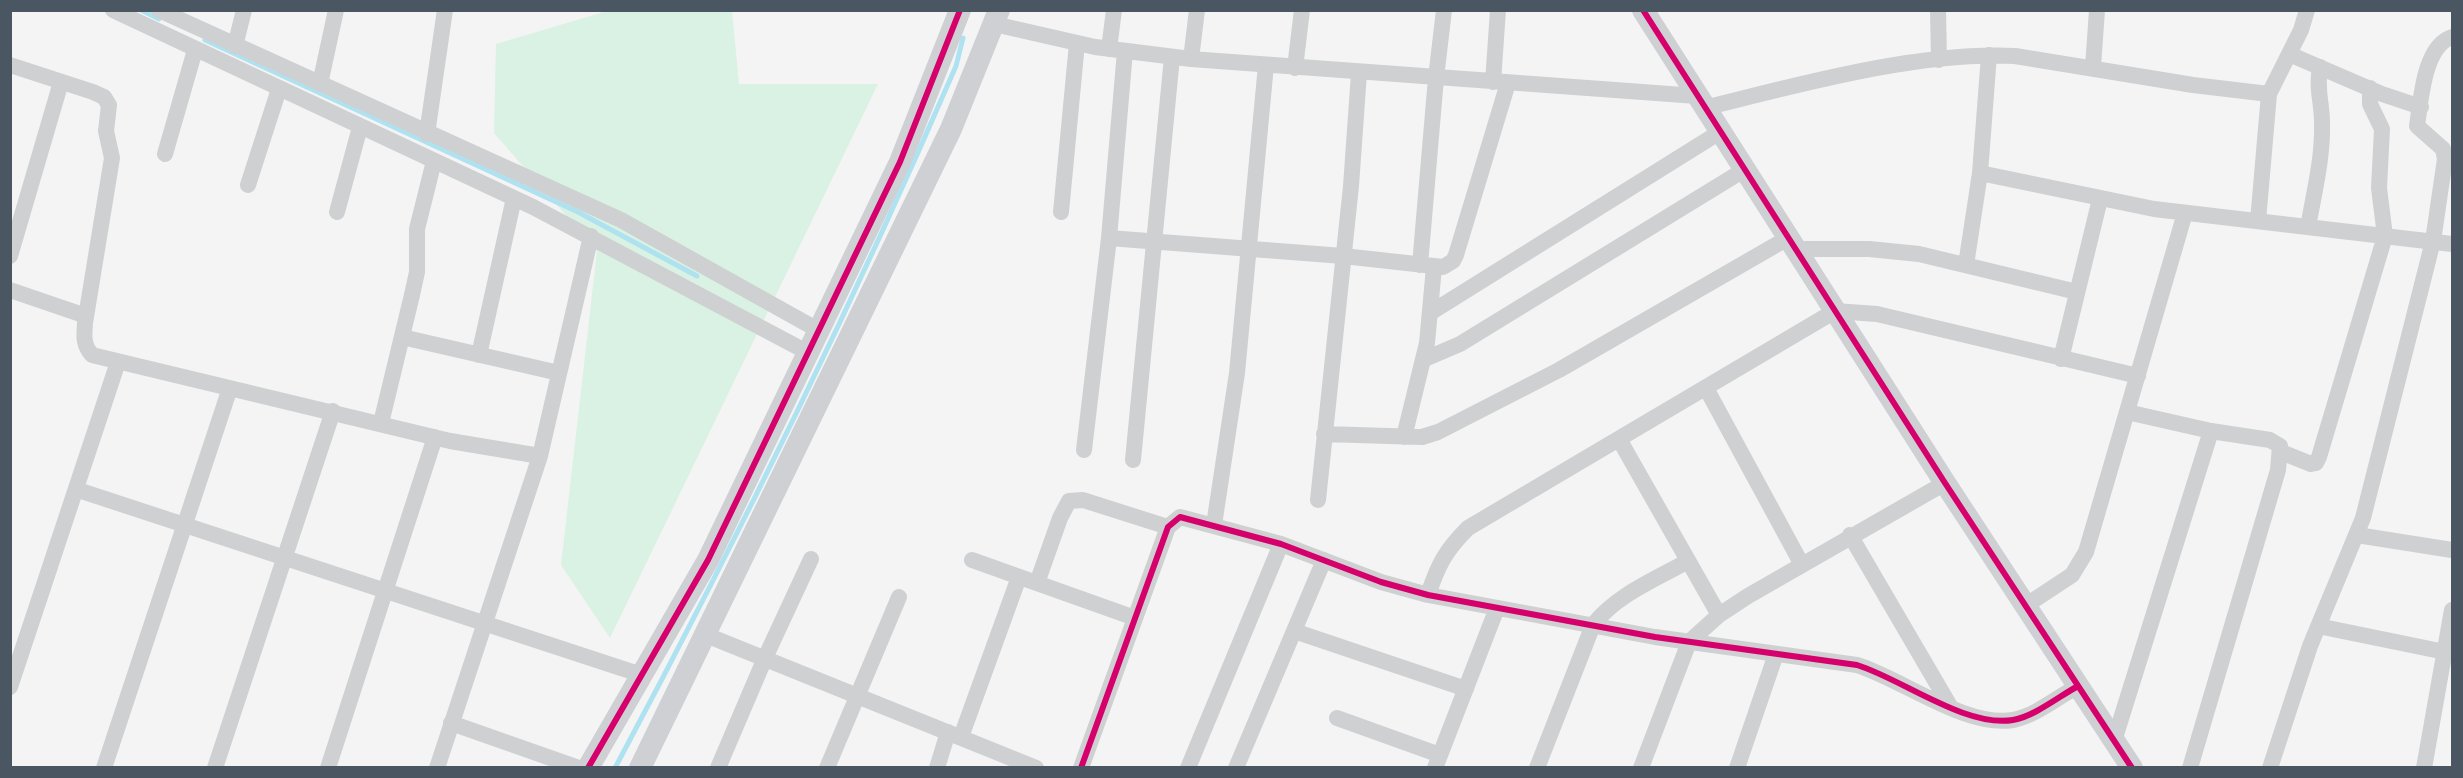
<!DOCTYPE html>
<style>
body{margin:0}
#map{position:relative;width:2463px;height:778px;overflow:hidden;background:#f4f4f4;font-family:"Public Sans",sans-serif}
canvas{display:block}
.frame{position:absolute;inset:0;border:12px solid #4a5661;pointer-events:none}
</style>
<div id="map">
<canvas width="2463" height="778"></canvas>
<div class="frame"></div>
</div>
<script>
const ctx = document.querySelector('canvas').getContext('2d');
ctx.lineJoin = 'round';
function paint(path, color) { ctx.fillStyle = color; ctx.fill(path, 'evenodd'); }
function stroke(path, color, width, dash) { ctx.strokeStyle = color; ctx.lineWidth = width; ctx.lineCap = dash ? 'butt' : 'round'; ctx.setLineDash(dash || []); ctx.stroke(path); }
const green = new Path2D(`
 M607,11H732L739,84H878L610,638L561,565L597,251L494,133L496,44Z`);
const stream = new Path2D(`
 M141,10L159,19
 M205,40L578,212L697,276
 M615,768C738,538 853,304 956,66L963,38`);
const street = new Path2D(`
 M113,10L533,207L807,352
 M159,10L621,220L818,330
 M1938,10L1939,60
 M994,24L1095,47L1191,59L1697,96
 M235,46L244,10
 M1109,49L1114,10
 M2289,54L2382,94L2421,107
 M1191,59L1197,10
 M10,65L93,92L104,97L109,105L106,131L112,158L85,323C84,336 83,345 92,355L450,441L540,456
 M2093,67L2097,10
 M1295,68L1302,10
 M1493,82L1498,10
 M320,84L336,10
 M1704,108C1798,85 1919,51 2015,56L2193,85L2269,94
 M427,134L445,10
 M165,154L195,50
 M1980,173L2154,209L2452,244
 M248,185L279,89
 M337,212L360,127
 M1061,212L1077,43
 M2258,221L2269,94L2301,30L2307,10
 M2308,227C2314,193 2323,158 2322,123C2322,101 2316,91 2320,67
 M1109,238L1343,256L1443,267L1453,261L1456,255L1508,83
 M1795,249H1869L1919,254L2077,292
 M10,256L61,82
 M1420,265L1436,78L1444,10
 M1966,265L1980,173L1989,55
 M10,290L86,316
 M1430,313L1720,132
 M402,337L559,373
 M479,355L514,198
 M1425,359L1460,344L1744,170
 M2061,359L2100,199
 M1706,388L1801,563
 M2127,412L2211,431L2270,440L2280,446L2278,470L2190,768
 M381,423L412,295L417,272V229L434,161
 M1324,434L1422,437L1438,432L1559,370L1788,238
 M1404,437L1427,343L1434,267
 M1619,439L1719,615
 M1084,450L1109,238L1125,51
 M2281,452L2311,464L2316,463L2319,457L2385,236L2379,188L2382,129L2370,104V88
 M1133,460L1172,57
 M78,490L642,675
 M1318,500L1351,186L1359,73
 M1214,525L1237,373L1266,65
 M1850,535L1950,706
 M2357,535L2452,550
 M972,560L1135,618
 M1037,583L1060,518L1069,501L1083,500L1168,527
 M1428,595C1438,565 1445,551 1468,528L1835,311L1877,314L2138,376
 M2025,606L2072,575L2086,552L2185,213
 M2318,626L2445,652
 M1294,631L1466,689
 M706,635L1036,768
 M10,687L118,362
 M1337,718L1440,755
 M451,723L579,768
 M961,737L1019,577
 M2114,741L2211,431
 M104,768L230,388
 M215,768L333,411
 M328,768L435,437
 M437,768L540,456L591,236
 M718,768L765,658L811,559
 M827,768L899,597
 M937,768L948,732
 M1081,768L1168,527L1180,517L1281,544L1381,582L1428,595L1655,637L1857,665C1902,679 1966,728 2013,720C2035,716 2058,697 2078,686
 M1188,768L1281,544
 M1236,768L1324,560
 M1435,768L1497,608
 M1537,768L1593,625C1616,595 1656,579 1688,561
 M1641,768L1689,642L1719,615L1748,596L1945,483
 M1737,768L1776,654
 M2270,768L2310,646L2363,518L2433,241L2445,159L2443,149L2417,126C2421,99 2424,46 2452,37
 M2424,768L2452,610`);
const secondary = new Path2D(`
 M1643,10L1945,483L2132,768
 M588,768L708,560L900,162L960,10
 M640,768L951,129L999,10`);
const cycleway = new Path2D(`
 M1643,10L1945,483L2132,768
 M588,768L708,560L900,162L960,10
 M1081,768L1168,527L1180,517L1281,544L1381,582L1428,595L1655,637L1857,665C1902,679 1966,728 2013,720C2035,716 2058,697 2078,686`);
paint(green, '#d9f2e3');
stroke(stream, '#aee2f0', 5);
stroke(street, '#ced0d2', 16);
stroke(secondary, '#ced0d4', 22);
stroke(cycleway, '#d6006c', 6);
</script>
